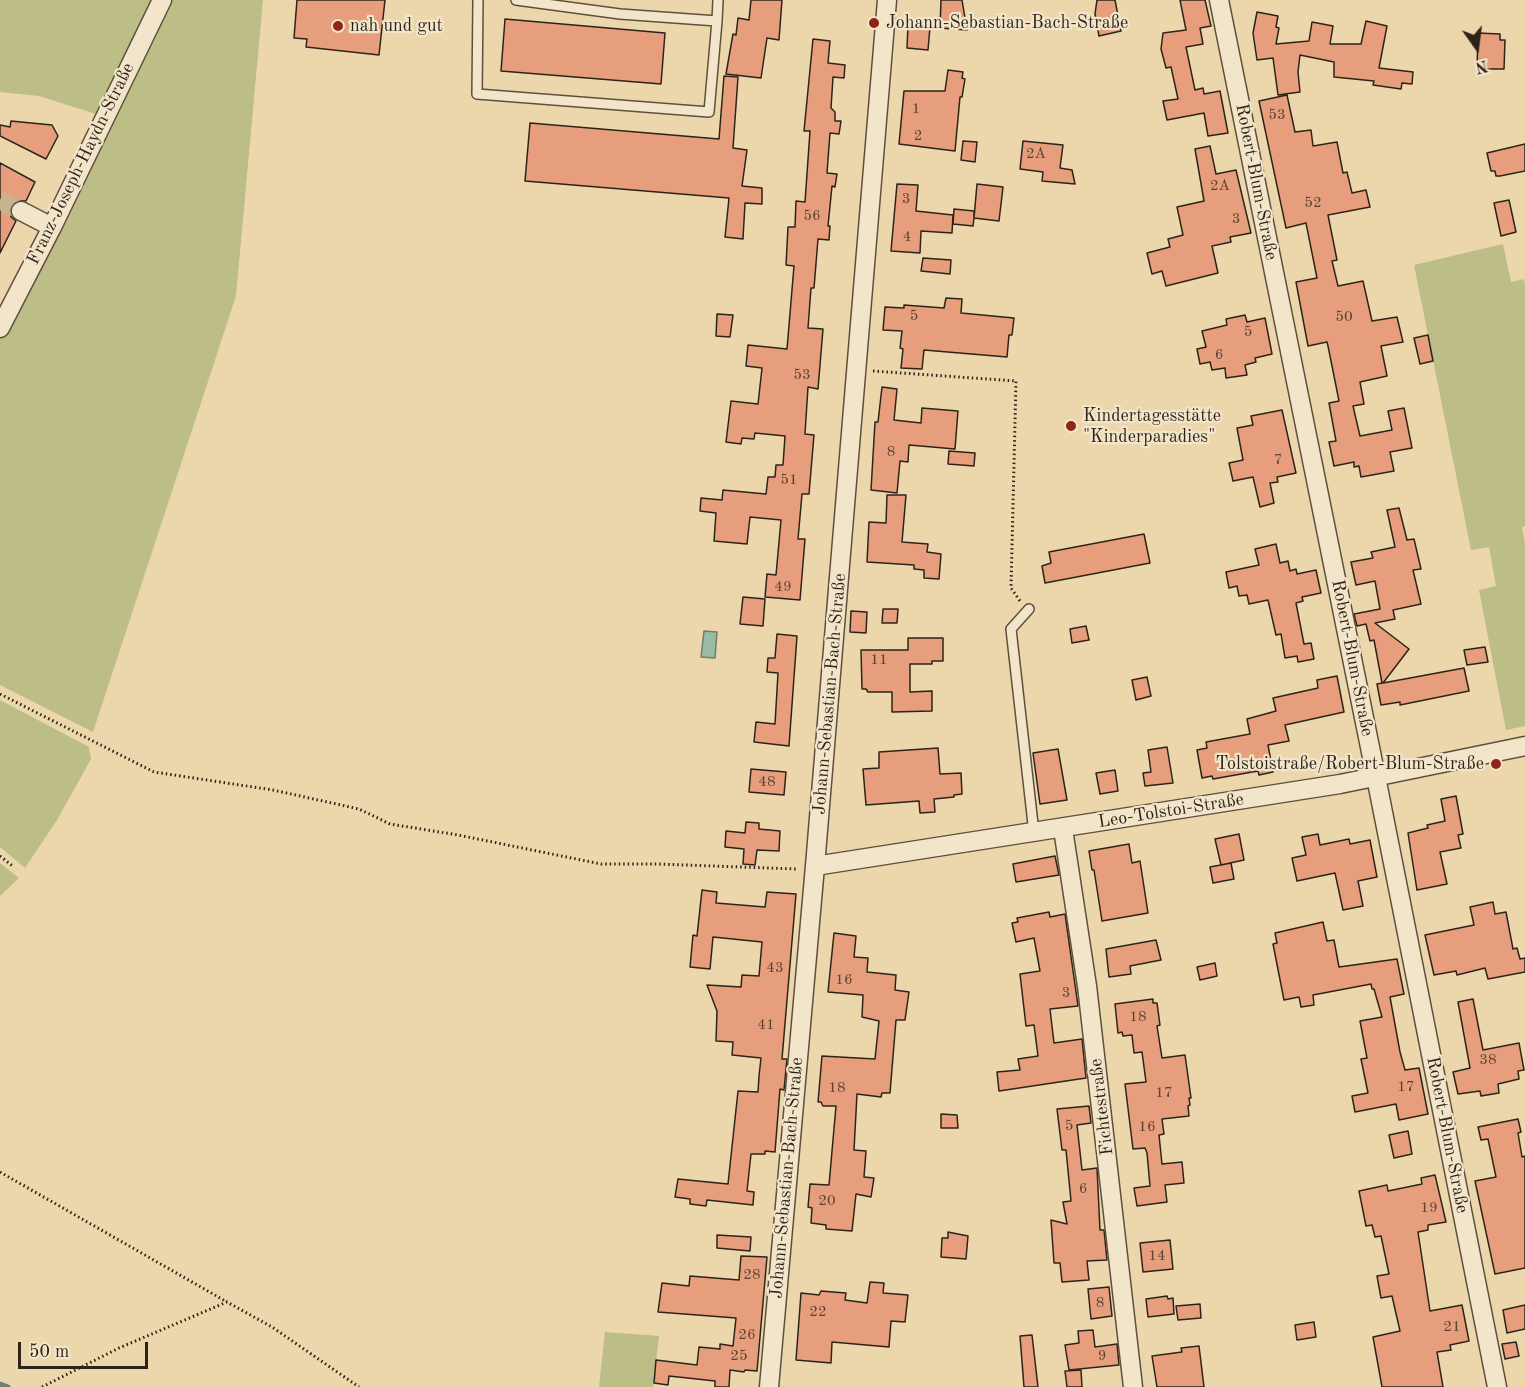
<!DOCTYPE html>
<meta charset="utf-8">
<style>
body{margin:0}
#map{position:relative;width:1525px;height:1387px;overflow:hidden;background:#ecd7ac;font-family:"Old Standard TT",serif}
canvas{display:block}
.north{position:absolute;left:1447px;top:18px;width:60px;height:60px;-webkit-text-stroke:4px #f3e5c9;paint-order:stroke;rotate:166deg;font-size:16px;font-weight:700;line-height:24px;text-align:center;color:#2e231a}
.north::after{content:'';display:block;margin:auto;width:21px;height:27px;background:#2e231a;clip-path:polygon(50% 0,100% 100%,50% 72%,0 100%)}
.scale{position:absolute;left:18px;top:1342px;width:130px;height:27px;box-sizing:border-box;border:3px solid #2e231a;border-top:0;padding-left:8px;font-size:18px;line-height:21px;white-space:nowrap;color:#2e231a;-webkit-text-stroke:4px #f3e5c9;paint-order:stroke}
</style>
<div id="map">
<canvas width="1525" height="1387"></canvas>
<div class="north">N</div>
<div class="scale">50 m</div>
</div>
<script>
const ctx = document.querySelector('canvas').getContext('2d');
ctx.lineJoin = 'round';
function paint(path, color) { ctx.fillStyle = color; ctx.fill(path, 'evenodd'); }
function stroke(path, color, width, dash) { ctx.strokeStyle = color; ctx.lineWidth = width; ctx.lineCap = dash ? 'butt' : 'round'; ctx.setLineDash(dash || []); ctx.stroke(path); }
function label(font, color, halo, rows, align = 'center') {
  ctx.font = font + ' "Old Standard TT",serif'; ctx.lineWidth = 4.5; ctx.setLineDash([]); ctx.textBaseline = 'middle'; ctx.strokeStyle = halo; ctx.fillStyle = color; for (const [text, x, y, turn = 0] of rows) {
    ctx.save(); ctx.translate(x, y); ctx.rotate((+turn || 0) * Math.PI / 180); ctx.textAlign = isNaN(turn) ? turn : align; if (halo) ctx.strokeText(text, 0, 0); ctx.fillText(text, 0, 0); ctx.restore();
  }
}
const green = new Path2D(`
 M0,0H156L122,70L96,114L39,96L0,92Z
 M169,0H263L236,296L93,732L0,685V340L60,227Z
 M1503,244L1511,282L1524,279L1525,288V526L1522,527L1525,544V726L1506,730L1479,590L1496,586L1489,547L1471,550L1414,265Z
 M0,700L89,747L91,759L57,820L25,868L0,847Z
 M0,863L19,878L0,896Z
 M605,1332L659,1336L653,1387H599Z`);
const water = new Path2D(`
 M704,631L717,632L715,658L701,657Z`);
const stream = new Path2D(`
 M0,1384L8,1387`);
const building = new Path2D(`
 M297,0H385L379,55L306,47L307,39L294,38Z
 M751,0H782L779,40L767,38L761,78L726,74L733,34L736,35L738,18L749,20Z
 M941,0H962L967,30L940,28Z
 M1097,0H1115L1121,31L1099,36L1095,14Z
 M1180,0H1205L1211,26L1200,28L1203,44L1186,47L1195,90L1203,88L1204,94L1220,91L1228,133L1208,136L1204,113L1167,120L1163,101L1178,99L1171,67L1166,68L1161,49L1163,33L1186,30Z
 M1257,12L1278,16L1276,27L1279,28L1276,44L1309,41L1312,22L1333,26L1330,44H1361L1366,21L1387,26L1379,68L1413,72L1412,84L1402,83L1401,89L1373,85L1374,81L1334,77V62L1300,55L1298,72L1300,92L1278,95L1273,58L1257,60L1253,33Z
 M505,19L665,33L661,84L501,71Z
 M908,25L930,27L928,50L907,48Z
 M1478,33L1500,34V40H1505L1504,69H1477Z
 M813,39L830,41L828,63L845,65L844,78L833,77L831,108L835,112V121H841L839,134L830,133L827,173L837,174L835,187L832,186L828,226H830L829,240L818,239L814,288H811L808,328L823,329L818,389L808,387L805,434L814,435L809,494H802L798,539H805L800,600L765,597L767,574L776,575L781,520L750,517L747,544L714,541L716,513L700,511L701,498L722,500L723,490L766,494L768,477H775L776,465H783L785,436L755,433L754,439L742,438L741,444L726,442L731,401L758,404L762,368L746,366L748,345L787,349L794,266L786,265L788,227H795L796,201L805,202L810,131H804Z
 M948,70L963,72L962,78L965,79L962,97H960L955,151L899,144L904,91H945Z
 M724,76L738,77L733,148L747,150L742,186L762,188V204L745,203L743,239L725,237L729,198L525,181L530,123L719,139Z
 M1287,95L1295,132L1311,130L1313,146L1337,142L1343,173L1347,172L1352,193L1366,190L1370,207L1328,215L1337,260L1332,261L1338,286L1363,281L1372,321L1397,317L1403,342L1381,346L1387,376L1360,382L1364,404L1353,406L1360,436L1392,430L1388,411L1404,408L1412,448L1390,452L1394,471L1361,477L1359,466L1354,467V462L1334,466L1329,442L1336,441L1329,403L1339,401L1328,346L1327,342L1308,346L1296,282L1317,278L1306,223L1286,228L1259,101Z
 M11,121L52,125L58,136L46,159L0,136V125L10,127Z
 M963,141L977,142L975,162L961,160Z
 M1023,141L1063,145L1060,168L1072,170L1075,184L1042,181L1043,172L1020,169Z
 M1525,144V171L1500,176H1496L1495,171H1491L1487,153Z
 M1210,146L1216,174L1236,170L1251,233L1230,237L1231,242L1212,246L1218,273L1166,286L1162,271L1152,274L1147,253L1170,247L1168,239L1183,235L1177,207L1204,201L1195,149Z
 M0,163L35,182L26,201H15L11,206V217L16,221L0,253Z
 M897,184L918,185L916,211L953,215L952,233L921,231L920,253L891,251Z
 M977,184L1003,187L999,221L974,218L973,226L953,224L954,209L974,211V218Z
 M1509,200L1516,232L1501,236L1494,203Z
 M923,258L951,260L950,274L921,271Z
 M946,298L962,299L961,313L1014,318L1012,335H1009L1007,357L924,350L922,369L901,368L903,349L900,348L902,331L883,330L885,307L904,308V305L944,308Z
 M717,314L733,315L730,337L716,336Z
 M1245,315L1247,322L1265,318L1272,354L1255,358L1256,362L1245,365L1247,375L1226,378L1225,368L1212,370L1210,362L1200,364L1197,349L1206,347L1202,331L1227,325L1226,319Z
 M1428,335L1433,361L1420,364L1414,338Z
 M882,387L897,389L894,420L921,423L922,408L958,411L955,449L909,445L908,462L900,461L897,493L871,490L875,422H878Z
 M1282,410L1296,473L1277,477L1278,482L1270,483L1274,503L1260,507L1253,477L1233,481L1229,463L1243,460L1237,428L1253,425L1251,416Z
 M949,451L975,453L974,466L948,464Z
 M887,495H906L902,542L928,544L927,552L941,554L939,579L924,578V570L914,569V565L867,562L869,522L886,523Z
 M1399,508L1407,540L1414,539L1421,569L1413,570L1421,604L1393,610L1395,619L1375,623L1409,649L1383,683L1464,668L1469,691L1400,705V702L1381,705L1377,684L1382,683L1374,640L1370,641L1366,624L1357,626L1354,614L1380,609L1375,581L1356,585L1351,562L1373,558L1371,552L1395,547L1387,510Z
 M1144,534L1150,563L1045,583L1042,566L1051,563L1049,552Z
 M1276,544L1280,563L1288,561L1290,571L1296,569L1297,574L1316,570L1321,593L1302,597L1303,601L1296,603L1304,644L1311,643L1314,659L1298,662L1297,656L1285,658L1281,634L1276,635L1268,600L1249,604L1247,595L1239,596L1237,586L1229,588L1226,572L1259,565L1255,549Z
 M743,597L765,599L763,626L740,624Z
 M883,609H898L897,623H882Z
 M851,611L867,612L866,633L850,632Z
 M1086,626L1089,640L1072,643L1070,629Z
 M777,634L797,636L789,746L754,742L756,722L775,724L778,673L767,672L768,658H775Z
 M908,638H943V661H932V664H910V692L932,691V711L892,712V692H868L866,689H862L861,650H908Z
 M1485,647L1488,662L1467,665L1464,650Z
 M1337,676L1344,712L1285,725L1289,741L1268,745L1273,772L1259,775L1258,771L1213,779L1212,776L1202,778L1197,750L1207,748L1206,742L1250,734L1247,719L1276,711L1273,698L1318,688L1317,680Z
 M1147,677L1151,696L1136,700L1132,680Z
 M1167,747L1173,783L1145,786L1143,773L1151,772L1148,750Z
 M938,748L940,774L961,773L962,794L954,795V797L934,799L935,812L920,813L919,801L866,805L863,769L879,768V752Z
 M1058,749L1067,800L1040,804L1033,753Z
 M751,769L786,772L784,795L749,792Z
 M1115,770L1118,791L1100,794L1096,773Z
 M1456,796L1463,834L1458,835L1461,848L1440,852L1447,884L1417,890L1408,833L1428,828L1427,825L1445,821L1441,799Z
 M746,822L759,823V829L780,831L779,851L757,850L755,865L743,864L744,849L725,847L726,831L745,833Z
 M1239,834L1244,860L1221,865L1215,839Z
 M1318,834L1320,845L1349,839L1350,844L1370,840L1377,877L1358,881L1363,906L1343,910L1335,873L1297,881L1292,858L1306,855L1302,837Z
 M1129,844L1132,863L1140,861L1148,913L1102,921L1094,870H1092L1089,851Z
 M1055,856L1059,875L1016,882L1013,864Z
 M1231,863L1234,879L1213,883L1210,867Z
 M702,890L717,892L716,903L765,907L767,892L796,894L782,1059H787L784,1090L780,1089L775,1152L765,1151V1154H751L747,1191L754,1192L753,1205L707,1200L706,1206L690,1204V1199L675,1197L678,1179L728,1184L738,1091L758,1092L759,1076L761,1058L732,1055L733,1042L716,1041L717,1011L707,985L741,987L742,975L759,976L762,942L713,937L710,969L690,967L693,935L697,936Z
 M1493,902L1495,914L1506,912L1513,949L1517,948L1520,959L1525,958V972L1488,979L1485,968L1457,975L1456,971L1434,975L1425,935L1474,925L1470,907Z
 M1049,912L1050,917L1065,914L1078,1006L1050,1009L1054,1043L1082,1039L1086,1078L999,1091L997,1072L1020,1070L1018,1059L1038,1056L1034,1025L1026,1026L1020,974L1040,971L1034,938L1016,942L1012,923L1018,922L1017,918Z
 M1323,922L1327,941L1334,940L1339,967L1397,959L1404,994L1390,997L1400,1052L1405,1070L1419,1068L1428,1114L1399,1120L1396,1104L1355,1112L1352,1096L1368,1093L1361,1059L1367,1058L1360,1021L1382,1017L1374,989H1372L1371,984L1313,995L1314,1005L1301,1007L1299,997L1284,1000L1273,944L1277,943L1275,933Z
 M834,933L856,936L854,957L868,958L867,972L896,975L895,990L909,992L905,1020H896L890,1093H882L881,1097L857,1094L854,1150L866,1151L864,1177L874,1178L871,1197L856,1194L852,1231L826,1229V1225L811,1223L812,1208L808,1207L810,1184L829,1185L836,1106H823L821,1102H818L822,1056L875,1059L879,1021L862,1017L863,995L828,992Z
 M1156,940L1161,960L1130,966L1131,974L1109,977L1106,949Z
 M1215,963L1217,976L1200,980L1197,967Z
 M1153,999V1003H1157L1160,1025L1157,1026L1162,1058L1185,1055L1191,1098H1189L1190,1105L1188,1106L1189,1116L1162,1119L1164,1134L1159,1135L1162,1164L1182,1162L1184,1183L1165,1185L1167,1202L1137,1206L1134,1188L1150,1186L1147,1153L1145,1148L1133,1149L1125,1084L1146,1082L1142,1052L1134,1053L1132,1035L1123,1036L1122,1032L1118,1033L1115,1004Z
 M1473,999L1483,1050L1519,1043L1524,1070L1518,1071L1519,1079L1498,1084L1499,1093L1481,1096L1480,1091L1458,1094L1453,1072L1470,1068L1458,1002Z
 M1089,1106L1091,1123L1077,1125L1082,1170L1097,1168L1100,1230H1104L1107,1260L1087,1261L1089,1280L1062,1282L1060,1263H1054L1051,1220L1067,1224L1063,1202L1071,1201L1066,1150H1062L1057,1109Z
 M941,1114L957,1115L958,1128H941Z
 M1518,1119L1521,1132L1518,1133L1522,1157L1525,1156V1268L1495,1274L1475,1181L1496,1177L1488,1139L1481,1140L1478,1127Z
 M1408,1131L1412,1154L1394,1158L1389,1135Z
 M1435,1175L1446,1222L1428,1225V1230L1418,1232L1430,1311L1462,1305L1469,1341L1450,1345L1451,1350L1437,1352L1443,1387H1382L1373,1337L1400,1331L1392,1296L1381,1298L1377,1276L1389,1274L1381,1236L1375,1237L1372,1225L1366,1226L1359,1191L1387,1185L1388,1191L1422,1184L1421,1178Z
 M948,1232L968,1236L966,1259L941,1257L942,1238H948Z
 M717,1235L751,1237L750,1251L717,1248Z
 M1170,1240L1173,1269L1143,1272L1140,1243Z
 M741,1256L767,1257L757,1371L745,1370L744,1372L730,1370L729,1387H715V1381L669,1376L668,1385L654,1383L656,1360L697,1365L699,1347L720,1349V1344L733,1346L736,1318L658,1312L662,1283L689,1286L690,1276L739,1280Z
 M870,1282L884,1283L883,1293L908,1295L905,1322L891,1321L889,1347L832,1342L831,1363L796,1360L801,1293L819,1295L821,1291L846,1293L845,1300L867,1303Z
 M1109,1287L1112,1316L1091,1319L1088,1289Z
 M1167,1296L1168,1299L1173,1298L1174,1314L1148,1317L1146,1299Z
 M1200,1304L1201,1318L1178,1320L1176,1306Z
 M1525,1305V1329L1507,1333L1503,1310Z
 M1314,1322L1316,1337L1297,1340L1295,1325Z
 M1093,1330L1095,1347L1117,1344L1119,1365L1069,1370L1065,1345L1079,1343L1078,1331Z
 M1032,1335L1038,1387H1024L1020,1336Z
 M1516,1342L1519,1356L1505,1359L1502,1344Z
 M1199,1346L1204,1387H1157L1152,1356L1182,1352L1181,1348Z
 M1081,1370L1082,1387H1067L1065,1371Z`);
const minorTunnel = new Path2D(`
 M0,200L21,211`);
const path = new Path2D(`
 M873,371L1016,381L1011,588L1020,601
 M0,694L154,772L273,790L359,809L390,824L458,835L601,864H657L797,869
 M0,856L14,867
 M0,1172L227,1302
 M42,1387L119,1348L227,1302L272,1327L359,1387`);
const service = new Path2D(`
 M478,0L477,94L709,112L717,21L620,14L516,0
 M717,21L718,0
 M1029,609L1011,629L1034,833`);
const minor = new Path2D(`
 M1219,0L1376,777L1497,1387
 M21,211L52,227
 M0,328L52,227L162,0
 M1063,829L1087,986L1133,1387
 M815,866L1340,784L1525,746
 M769,1387L815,866L887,0`);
const markers = [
 [874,23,6,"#8f2418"],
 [338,26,6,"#8f2418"],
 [1071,426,6,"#8f2418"],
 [1496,764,6,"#8f2418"]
];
const numberNames = [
 ["1",916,109],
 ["53",1277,115],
 ["2",918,136],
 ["2A",1036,154],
 ["2A",1220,186],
 ["3",906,199],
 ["52",1313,203],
 ["56",812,216],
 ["3",1236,219],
 ["4",907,237],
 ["5",914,316],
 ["50",1344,317],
 ["5",1248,332],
 ["6",1219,355],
 ["53",802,375],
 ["8",891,452],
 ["7",1278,460],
 ["51",789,480],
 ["49",783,587],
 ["11",879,660],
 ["48",767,782],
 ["43",775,968],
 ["16",844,980],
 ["3",1066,993],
 ["18",1138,1017],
 ["41",766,1025],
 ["38",1488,1060],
 ["17",1406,1087],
 ["18",837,1088],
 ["17",1164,1093],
 ["5",1069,1126],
 ["16",1147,1127],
 ["6",1083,1189],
 ["20",827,1201],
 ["19",1429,1208],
 ["14",1157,1256],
 ["28",752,1275],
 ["8",1100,1303],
 ["22",818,1312],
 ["21",1452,1327],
 ["26",747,1335],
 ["25",739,1356],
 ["9",1102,1356]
];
const poiNames = [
 ["Johann-Sebastian-Bach-Straße",886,23],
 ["nah und gut",350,26],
 ["Kindertagesstätte",1083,416],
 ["\"Kinderparadies\"",1083,437],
 ["Tolstoistraße/Robert-Blum-Straße",1484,764,"right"]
];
const streetNames = [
 ["Franz-Joseph-Haydn-Straße",81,164,-64],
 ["Robert-Blum-Straße",1256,182,79],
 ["Robert-Blum-Straße",1352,658,79],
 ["Johann-Sebastian-Bach-Straße",830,694,-85],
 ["Leo-Tolstoi-Straße",1171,811,-9],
 ["Fichtestraße",1102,1107,-97],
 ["Robert-Blum-Straße",1447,1135,79],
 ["Johann-Sebastian-Bach-Straße",787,1178,-85]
];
paint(green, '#bcbd87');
paint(water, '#99baa7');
stroke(water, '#6e7e6f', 1.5);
stroke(stream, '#6e7e6f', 5);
paint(building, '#e69e7d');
stroke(building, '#2e231a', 1.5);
stroke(minorTunnel, '#c6b38f', 18, [18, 9]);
stroke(service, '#5e503e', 12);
stroke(minor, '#5e503e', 21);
stroke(path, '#2e231a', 3, [1.5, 3]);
stroke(service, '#f3e5c9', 9);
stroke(minor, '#f3e5c9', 18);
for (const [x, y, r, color] of markers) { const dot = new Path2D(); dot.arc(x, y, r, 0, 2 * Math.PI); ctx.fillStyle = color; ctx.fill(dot); stroke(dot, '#f3e5c9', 2); }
label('15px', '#5c4233', null, numberNames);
label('18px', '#2e231a', '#f3e5c9', poiNames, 'left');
label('18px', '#2e231a', '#f3e5c9', streetNames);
</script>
